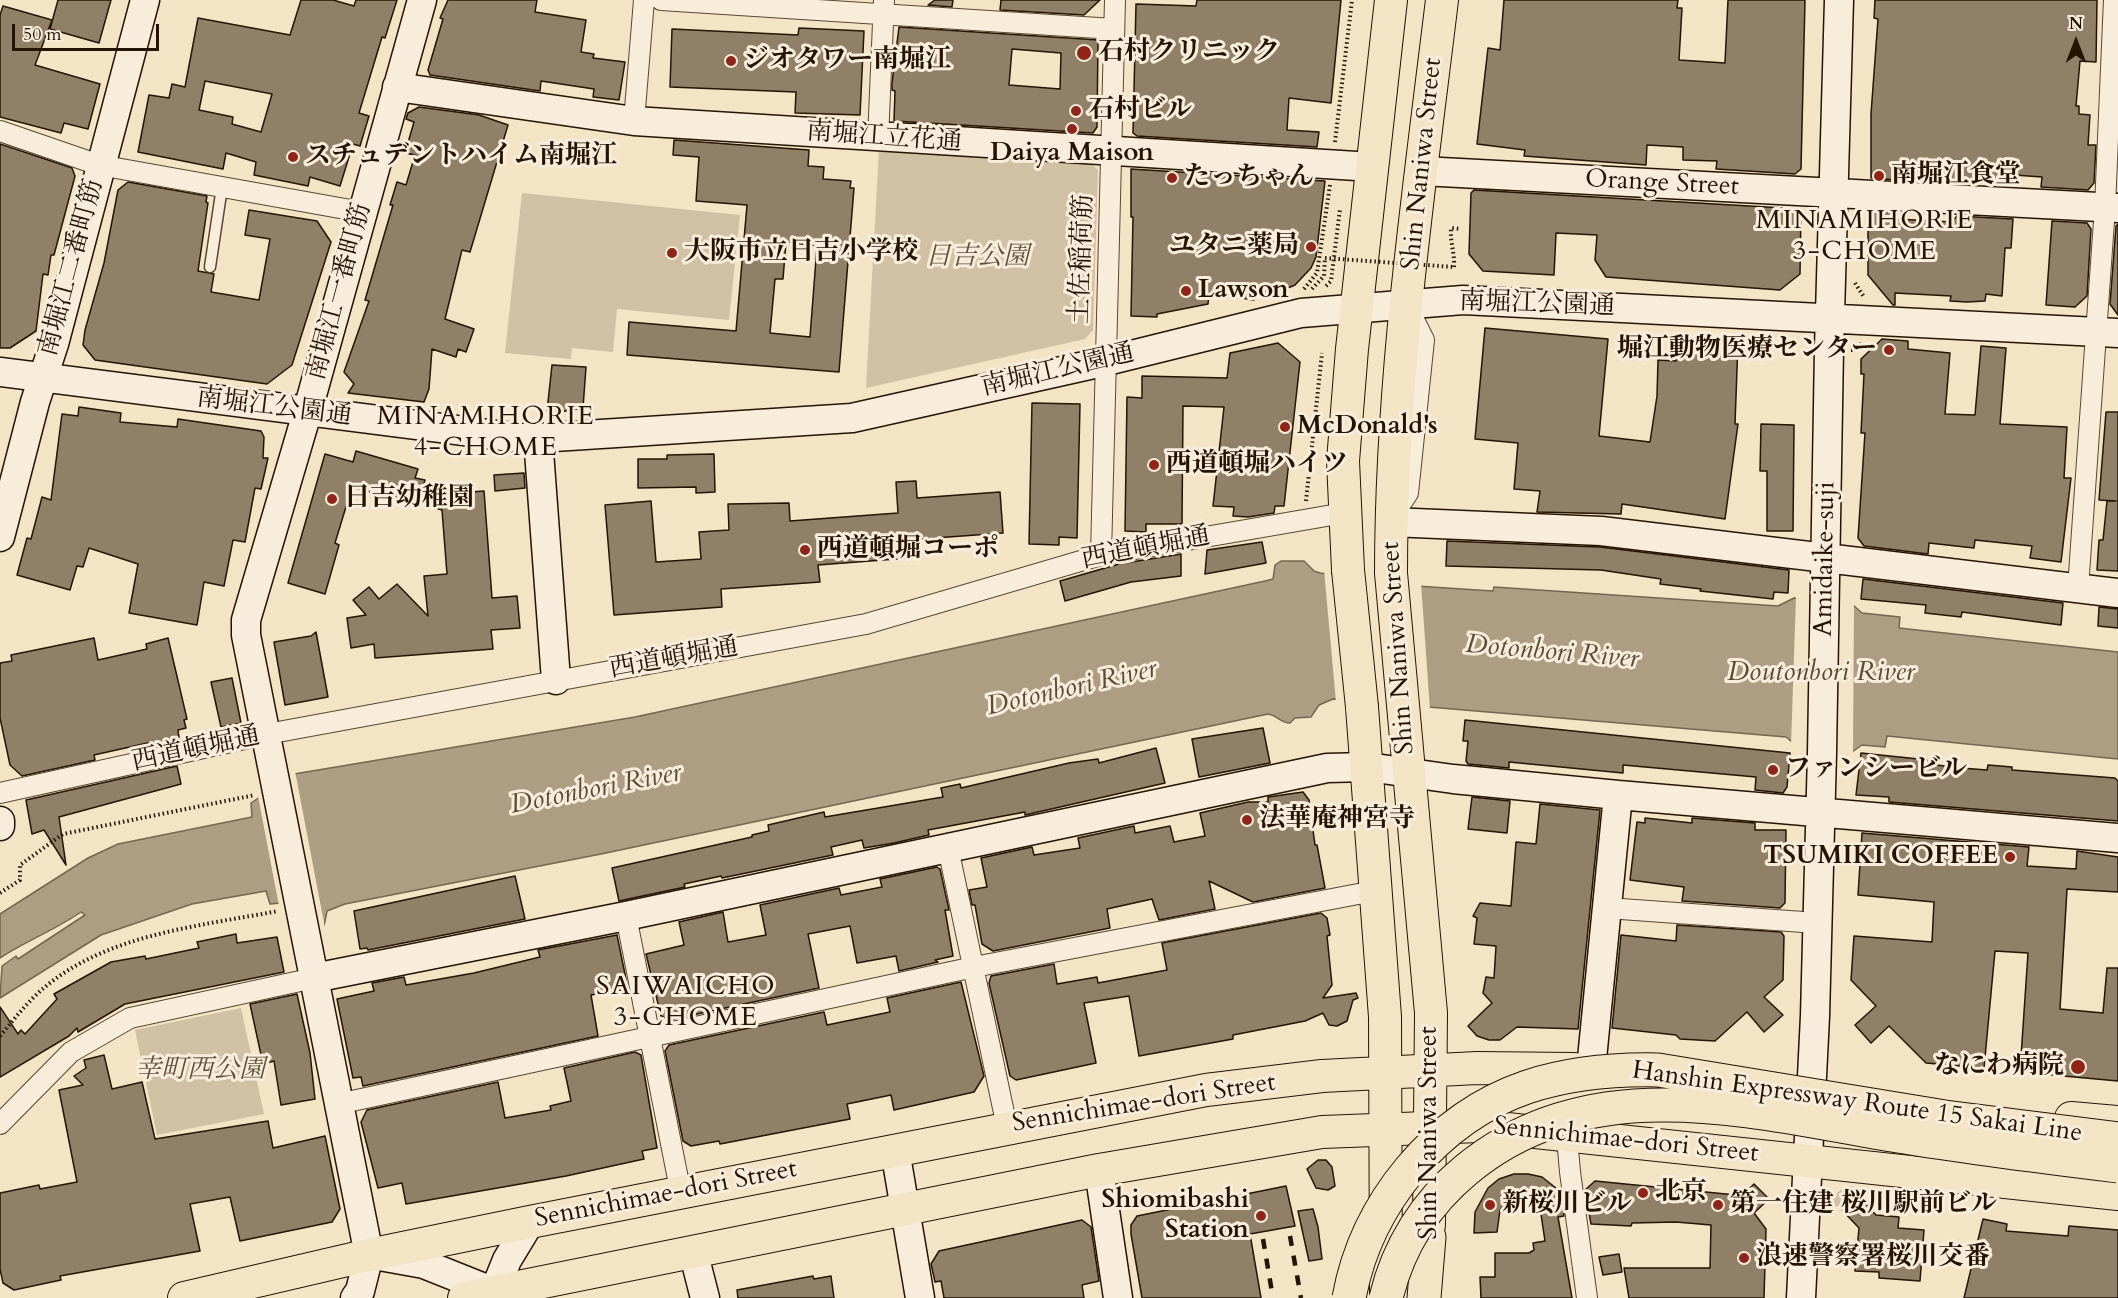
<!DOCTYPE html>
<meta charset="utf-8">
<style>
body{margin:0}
#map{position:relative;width:2118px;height:1298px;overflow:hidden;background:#f3e4c6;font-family:Cardo,serif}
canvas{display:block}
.north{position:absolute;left:2046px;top:12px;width:60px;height:60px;-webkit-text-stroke:4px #f7edda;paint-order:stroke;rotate:0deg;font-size:16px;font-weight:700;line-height:24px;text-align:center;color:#251401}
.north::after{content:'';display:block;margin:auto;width:21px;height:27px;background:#251401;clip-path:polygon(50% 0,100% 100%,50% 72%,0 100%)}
.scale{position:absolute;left:12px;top:24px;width:147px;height:27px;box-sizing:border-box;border:3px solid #251401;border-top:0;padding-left:8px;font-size:18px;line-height:21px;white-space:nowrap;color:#251401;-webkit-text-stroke:4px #f7edda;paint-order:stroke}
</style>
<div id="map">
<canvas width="2118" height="1298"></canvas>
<div class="north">N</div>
<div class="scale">50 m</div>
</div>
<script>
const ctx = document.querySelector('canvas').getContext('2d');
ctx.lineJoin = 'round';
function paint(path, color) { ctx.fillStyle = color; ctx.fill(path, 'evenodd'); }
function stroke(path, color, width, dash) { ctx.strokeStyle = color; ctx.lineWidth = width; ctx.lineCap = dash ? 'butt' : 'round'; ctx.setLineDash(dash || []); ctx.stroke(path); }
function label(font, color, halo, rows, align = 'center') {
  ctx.font = font + ' Cardo,"Noto Serif JP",serif'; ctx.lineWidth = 6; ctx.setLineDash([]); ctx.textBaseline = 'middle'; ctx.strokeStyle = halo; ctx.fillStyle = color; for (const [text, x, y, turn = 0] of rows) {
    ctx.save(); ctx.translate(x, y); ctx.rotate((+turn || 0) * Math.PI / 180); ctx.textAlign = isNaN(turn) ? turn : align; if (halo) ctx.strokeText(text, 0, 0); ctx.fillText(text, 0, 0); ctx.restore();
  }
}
const green = new Path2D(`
 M879,149L1090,162L1098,170L1093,330L1085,339L866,388Z
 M522,193L740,215L729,320L617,309L613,352L572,348L571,359L505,353Z
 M241,1008L264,1114L157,1135L135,1030Z
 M1848,1186L1856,1187L1857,1192L1840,1206L1834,1207L1831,1201L1838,1192Z`);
const water = new Path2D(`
 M1281,561H1304L1314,571L1320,573L1416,586L1493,591L1494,587L1778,606L1794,598L1853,605L1862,613L1900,617L1899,628L2118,652V759L1887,736L1885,747L1862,745L1852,752L1792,742L1786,737L1333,699L1319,705L1311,717L1295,718L1290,723C1280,723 1277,715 1268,714L601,854L345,904L327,911L324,926L281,903L270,904L266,891L192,904L101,935L0,998L2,966L16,956L18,959L85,915L81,912C55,930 26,941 0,958V914L88,858L118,844L252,817L251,803L294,774L635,717L1265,581L1273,579L1275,565Z`);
const pier = new Path2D(`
 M1324,570L1421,583L1430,710L1336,702Z
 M1796,596L1854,602L1853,754L1791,745Z
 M295,771L325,928L324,929L279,906L258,796Z`);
const building = new Path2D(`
 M58,0H111L99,43L50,29Z
 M301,0H333L354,6L356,0H397L385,38L382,37L359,113L369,116L360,146L353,144L340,186L310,177L308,186L254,175L256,162L226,153L223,169L138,152L149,95L169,98L172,84L185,87L198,18L290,35ZM205,81L272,94L261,132L232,124L233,117L199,110Z
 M448,0H537L535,12L586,20L581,52L594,54L593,58L625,62L619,100L593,97L594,89L541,81L540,91L430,75L428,70L443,19L440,18Z
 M935,0H953L952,7L928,5Z
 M1001,0H1100L1084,15L1000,10Z
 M1197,0H1341L1331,103L1289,98L1287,130L1319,132L1317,147L1137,136L1133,133L1136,4L1196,6Z
 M1504,0H1678L1677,8H1682L1679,60L1725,63L1728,0H1805L1801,169L1795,174L1716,169L1717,161L1683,160V147L1647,145L1646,165L1524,156L1525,150L1477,144L1488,48L1500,50Z
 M1875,0H2097L2096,62L2080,61L2076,106H2079V114L2090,115L2088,145H2096L2094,183L2088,190L2041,187L2042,177L2000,174L1999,182L1896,177V180L1871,178V114L1878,19L1874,18Z
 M3,6L52,20L35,65L100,84L88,129L64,123L61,133L0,117V15Z
 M899,27L1098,40L1097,127L1093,133L894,121L895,91L892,90V83ZM1012,49L1061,53L1060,89L1009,85Z
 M799,28L864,31L860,115L795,113L796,92L670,87L672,29L798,35Z
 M419,107L479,115L508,125L470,252L462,250L445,319L474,329L466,352L458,349L456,357L432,349L429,389L424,402L348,393L354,384L344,372L369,301L365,300L393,205H390L397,182L406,185L415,155L405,153L414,122L406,119L408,113Z
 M674,140L809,150L808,166L824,167L823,179L851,181L850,188H854L839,372L627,355L629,322L736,331L747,205L696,201L699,157L673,155ZM786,242L817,246L810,337L770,333L775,279H783Z
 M0,144L72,168L75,176L54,255H51L48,275L43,274L36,331L10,348H0Z
 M1131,169L1325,181L1316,257L1311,268L1295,285L1278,292L1255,293L1254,300L1209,293L1208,304L1157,314V317L1131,316L1133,217H1131Z
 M128,182L207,196L206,202L208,203L198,271L214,274L211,292L259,300L270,239L245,235L249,210L317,221L331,242L292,365L267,384L95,360L83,345L85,330L104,263L118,190Z
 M1474,190L1801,209L1800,274L1780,290L1606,277L1595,260L1597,235L1556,233L1554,275L1483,271L1469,254L1471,193Z
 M1868,211L1897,213V219L1952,222L1957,216L2013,219L2011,248H2005L2002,296L1986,294L1985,301L1967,302L1950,301L1951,296L1895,293V305H1893L1868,275Z
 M2052,221L2087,223L2091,229L2087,296L2075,307L2046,305Z
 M2118,224V315L2110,304L2116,226Z
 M1485,328L1608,339L1599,436L1650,442L1657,396L1658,360L1676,361L1677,340L1738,342L1735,424H1738L1725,519L1622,504L1621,514L1537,512L1540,491L1514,489L1518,443L1475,439Z
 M1882,339L1908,341V349L1950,353L1945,414L1975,415L1981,346L2006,348L2000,424L2067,427L2064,478H2071L2061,562L2030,558L2032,546L1975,540L1974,548L1929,543L1928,554L1864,546L1858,538L1865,433H1861L1864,374H1861V359Z
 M1278,343L1300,362L1284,506H1275L1274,513L1248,517L1233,516L1234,507L1213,506L1224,407L1183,406L1182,524H1146V532L1125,531L1127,397L1142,398V376L1227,378L1230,353Z
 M552,365L586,367L583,408L560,412L547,411Z
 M1032,403L1080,404L1077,538L1059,537V545L1029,544Z
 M79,407L121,413L120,422L177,427L178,419L261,431L264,437L263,458H268L261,489L255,488L245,542L233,540L224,586L204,582L197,625L129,613L138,564L89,548L83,567L77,566L70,590L17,575L27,538L31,539L42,497L51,500L62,414L78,416Z
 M2106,412H2118V571L2097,570L2099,540H2103L2107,501H2116L2099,500Z
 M1761,424L1794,425L1793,531H1767V471H1760Z
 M356,451L418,469L415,478L425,480L420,496L484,491L492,598L517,596L520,628L491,630L493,649L375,658L374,644L351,648L347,618L366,615L353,600L369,587L379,599L397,584L428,616L424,576L447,574L442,510L409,500L408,503L352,487L335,543L339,545L325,594L288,583L325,454L353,462Z
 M714,454L715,492L696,493V487L638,488V459H667V455Z
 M524,473L525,488L495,491L494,475Z
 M916,481L917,498L1000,492L1003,533L908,540L909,558L818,565L820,582L721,589L722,607L614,615L605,505L651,501L656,562L701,559L699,532L729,530L728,504L789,503L790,521L898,513L896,482Z
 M1447,541L1600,547L1789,570L1788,593L1774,592L1773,599L1700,591L1701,589L1660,584L1661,579L1601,570L1446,566Z
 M1262,542L1266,563L1205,574L1207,550Z
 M1181,554V576L1131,582L1065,601L1060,581L1119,564Z
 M1863,579L2063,603L2061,625L1962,612L1961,617L1925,613L1926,605L1861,599Z
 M2099,607L2118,609V628L2098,626Z
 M316,632L328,697L285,705L274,642L311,636Z
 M94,638L98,660L147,649L146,644L168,638L187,719L184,720L186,728L178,730L179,738L172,740V743L153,747L152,742L94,755L95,760L22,776L10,765L0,718V663L12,661L11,655Z
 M232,678L241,723L221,727L211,682Z
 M1465,720L1790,753L1787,787L1783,793L1755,790L1756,777L1623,765V773L1509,762V768L1468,764L1466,761L1468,741H1463Z
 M1263,728L1270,763L1199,777L1192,739Z
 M1156,748L1165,783L1025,815V812L928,830L929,835L894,843L864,848L862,840L831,847L833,855L722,878L721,876L684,884L685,887L619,901L612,868L752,837V835L769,831L768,825L824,812L825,817L943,797L941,788L960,784L961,788L1069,763L1098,759L1099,763Z
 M1861,753L1928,760V764L1961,768L1987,770L1988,765L2012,767V770L2115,778L2118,781V821L1889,802V797L1856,795Z
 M177,766L181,784L59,817L66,865L44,830L32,834L26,800Z
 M1303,792L1309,800L1315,845H1317L1325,888L1253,902L1209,881L1215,909L1159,920L1152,899L1107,909L1110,928L993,951L982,944L975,905H972L969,890L987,887L981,858L1032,847L1034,855L1080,848L1078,838L1134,826L1135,833L1170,826L1174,842L1205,836L1200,813L1248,802H1268V797Z
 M1472,797L1510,801L1507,833L1468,829Z
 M1540,804L1600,810L1578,1029L1517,1027L1500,1040H1489L1477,1036L1468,1026L1492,1003L1483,993L1486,977L1494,978L1496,946L1474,944L1477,918L1473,916L1480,903L1511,906L1516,842L1536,844Z
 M1645,818L1692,823V818L1755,823V830H1786L1785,903L1780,908L1682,901L1684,887L1630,880L1637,822L1645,823Z
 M1862,833L2029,847L2027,866L2076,869L2077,851L2118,857V892L2067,889L2060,1009L2103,1013L2107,968H2118V1081L2020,1072L2028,953L1995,951L1984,1068L1926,1063L1889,1026L1871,1043L1855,1025L1876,1006L1851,980L1854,936L1932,942L1934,902L1858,895Z
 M937,867L940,869L949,910H945L953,956L935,960L938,962L899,971L896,956L857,963L850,926L808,934L819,988L669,1020L661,1016L646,954L684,945L679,922L723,912L728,942L766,935L760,905L839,888L841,895L882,887L880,879Z
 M515,876L525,919L368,950L367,948L360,949L354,911Z
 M1321,913L1327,918L1330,935L1327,936L1332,985L1323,998L1356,993L1358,998L1353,1000L1347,1021L1337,1026L1329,1025L1323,1013L1305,1021L1233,1035V1039L1139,1056L1129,996L1084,1003L1096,1063L1016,1080L1010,1076L989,983L991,976L1054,964L1057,984L1097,977L1098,983L1167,970L1162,943Z
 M1677,925L1781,932L1784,936L1783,980L1764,997L1783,1015L1764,1032L1747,1012L1715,1041L1680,1039L1676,1035L1612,1028L1621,935L1676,941Z
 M236,934L237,943L277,937L284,972L125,1004L78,1032L77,1028L69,1036L0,1077V1007L18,1034L21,1030L25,1034L57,999L54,994L111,962L145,956L146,959L199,948L197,942Z
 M617,935L628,989L591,995L598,1036L363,1086L361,1077L353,1078L337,999L374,991L372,983L404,977L406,985L474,973L540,957L538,950Z
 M961,982L984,1076L974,1092L894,1110L891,1095L847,1104L850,1119L720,1144L719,1141L691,1146L683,1141L665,1051L669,1045L824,1012L827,1025L890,1012L887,998Z
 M297,994L310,1053L315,1099L281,1105L274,1061L263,1064L250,1004Z
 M635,1052L641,1055L657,1148L642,1151L644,1159L566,1176L406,1204L402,1183L378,1188L361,1122L367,1110L498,1082L505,1118L551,1110L550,1106L571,1101L564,1068Z
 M104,1055L112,1089L142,1082L155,1139L268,1121L273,1148L325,1136L340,1209L332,1222L240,1241L230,1197L190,1204L200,1251L60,1276L61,1280L14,1290L3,1283L0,1269V1193L39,1185L40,1189L77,1182L59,1090L83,1085L74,1076L86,1068L84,1060Z
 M1318,1160H1326L1332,1167L1335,1186L1328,1190L1316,1188L1307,1169Z
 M1514,1174H1528L1542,1177L1561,1192L1564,1216L1558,1217L1572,1298H1481L1480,1277H1495V1253H1529L1534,1250L1533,1243L1545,1241L1539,1201L1528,1195L1517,1196L1507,1201L1500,1210L1497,1232L1474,1233L1475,1212L1488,1188L1499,1179Z
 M1595,1181L1736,1195H1743L1754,1184L1769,1199L1754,1213L1766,1229L1764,1298H1629L1624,1268H1710L1711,1225L1676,1222L1632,1223L1631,1226L1591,1224L1585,1190Z
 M1286,1186L1295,1226L1250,1234L1261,1298H1142L1131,1234V1225L1137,1216Z
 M1856,1193L1876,1215L1899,1217L1898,1228L1924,1230L1920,1281L1879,1278V1272L1855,1271L1859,1228L1840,1208Z
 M1313,1209L1318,1227L1322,1259L1309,1261L1298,1211Z
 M1983,1219L2007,1224L2006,1231L2068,1236L2069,1226L2118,1230V1298H1964Z
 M1082,1220L1091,1227L1099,1281L1082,1285L1084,1298H944L941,1281L935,1282L931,1264L939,1251Z
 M1619,1254L1622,1272L1603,1275L1599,1257Z
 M813,1276L814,1279L831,1276L834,1298H738L737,1290Z`);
const path = new Path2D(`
 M1335,142L1352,0
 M1454,267C1455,254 1450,243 1451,228L1461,229
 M1855,283L1864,297
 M1326,286L1331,281L1340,209
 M1304,289L1317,273L1330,185
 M1312,289L1324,276L1325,258
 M1851,350H1858L1862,342
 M1306,501L1322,353
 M0,893L20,880V865L63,834L255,795
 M0,1036C11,1023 21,1010 33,998C96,935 195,927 278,911`);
const lane = new Path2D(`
 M210,267L222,187`);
const street = new Path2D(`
 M661,0L1114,29
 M634,121L644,0
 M0,131L99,165L362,212
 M878,139L884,0
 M1400,505L1408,493L1424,340L1408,308
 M1101,555L1115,0
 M2078,588L2105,207L2114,0
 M0,793L267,734L866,624L1101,555L1344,513
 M948,848L1007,1127
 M1607,908L1817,923
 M626,916L681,1194
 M338,1104L974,967L1374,891
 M0,1124L71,1052L130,1018L314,978
 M1567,1137L1570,1172L1587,1298`);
const secondary = new Path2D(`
 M397,87L634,121L1373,167
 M1422,171L2118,208
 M0,372L519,438H538L852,418L1107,361L1301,313L1463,300L2118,333
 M538,438L556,680
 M1391,522L1601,531L2118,593
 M0,537L35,402L54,344L145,0
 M0,821V826
 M314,978L626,916L1327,768L1368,767L1453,779L1618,795L2118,838
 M1591,1069L1618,795
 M895,1150L920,1298
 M1099,1170L1118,1298
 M693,1251L705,1298
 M374,1255L424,1264L494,1292
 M355,1298L360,1291L369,1255L246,635V620L307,413L422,0
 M496,1298L494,1292L507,1260L530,1222
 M1801,1298L1815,1016L1822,753L1829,349L1839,0`);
const primary = new Path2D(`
 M1348,570L1343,461L1352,349L1391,0
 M1362,707L1385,1017L1386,1291
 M2071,1118L2118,1122
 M1429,1225L1431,1013L1391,573C1391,381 1419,190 1442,0
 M184,1298L369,1255L530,1222L1206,1090L1322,1076L1477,1068L1574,1069
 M464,1298L1099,1170L1322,1132L1479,1126L2118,1194`);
const highway = new Path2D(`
 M1424,1298L1429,1237`);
const rail = new Path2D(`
 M1290,1236L1301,1298
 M1263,1239L1273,1298`);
const pathBridge = new Path2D(`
 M1325,258L1454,267`);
const primaryBridge = new Path2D(`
 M1348,570L1362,707`);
const highwayBridge = new Path2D(`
 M1349,1298C1366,1204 1436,1118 1527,1087C1570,1073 1613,1069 1658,1070L1945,1117L2118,1139
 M1386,1298C1398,1247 1426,1203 1466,1170C1591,1066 1753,1112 1898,1136C1971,1148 2044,1157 2118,1166`);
const markers = [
 [1084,53,8,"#8f2418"],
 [731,61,6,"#8f2418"],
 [1076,111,6,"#8f2418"],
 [1072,129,6,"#8f2418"],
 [293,157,6,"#8f2418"],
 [1879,176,6,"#8f2418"],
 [1172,178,6,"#8f2418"],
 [1311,247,6,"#8f2418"],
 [672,253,6,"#8f2418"],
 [1186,291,6,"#8f2418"],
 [1889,350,6,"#8f2418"],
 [1285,427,6,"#8f2418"],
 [1154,465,6,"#8f2418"],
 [332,499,6,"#8f2418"],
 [805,550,6,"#8f2418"],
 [1773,770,6,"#8f2418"],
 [1247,820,6,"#8f2418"],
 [2010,857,6,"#8f2418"],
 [2078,1067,8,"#8f2418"],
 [1643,1193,6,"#8f2418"],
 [1490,1205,6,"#8f2418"],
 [1718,1205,6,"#8f2418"],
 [1261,1216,6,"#8f2418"],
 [1744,1258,6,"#8f2418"]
];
const poiNames = [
 ["石村クリニック",1098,53],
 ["ジオタワー南堀江",743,61],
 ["石村ビル",1088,111],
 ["Daiya Maison",1072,154,"center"],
 ["スチュデントハイム南堀江",305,157],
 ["南堀江食堂",1891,176],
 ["たっちゃん",1184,178],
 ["ユタニ薬局",1299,247,"right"],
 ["大阪市立日吉小学校",684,253],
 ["Lawson",1198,291],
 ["堀江動物医療センター",1877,350,"right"],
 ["McDonald's",1297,427],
 ["西道頓堀ハイツ",1166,465],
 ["日吉幼稚園",344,499],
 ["西道頓堀コーポ",817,550],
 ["ファンシービル",1785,770],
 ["法華庵神宮寺",1259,820],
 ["TSUMIKI COFFEE",1998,857,"right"],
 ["なにわ病院",2064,1067,"right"],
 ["北京",1655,1193],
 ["Shiomibashi",1249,1201,"right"],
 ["Station",1249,1231,"right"],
 ["新桜川ビル",1502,1205],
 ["第一住建 桜川駅前ビル",1730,1205],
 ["浪速警察署桜川交番",1756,1258]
];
const streetNames = [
 ["南堀江立花通",884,138,4],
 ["Shin Naniwa Street",1423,164,-84],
 ["Orange Street",1662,184,3],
 ["土佐稲荷筋",1083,259,-88],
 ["南堀江二番町筋",72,268,-75],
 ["南堀江一番町筋",340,292,-75],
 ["南堀江公園通",1537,305,2],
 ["南堀江公園通",1058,371,-13],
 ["南堀江公園通",274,408,7],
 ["西道頓堀通",1146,549,-11],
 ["Amidaike-suji",1826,559,-89],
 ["Shin Naniwa Street",1399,648,-94],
 ["西道頓堀通",674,659,-10],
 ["西道頓堀通",196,750,-12],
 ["Hanshin Expressway Route 15 Sakai Line",1857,1103,8],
 ["Sennichimae-dori Street",1144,1104,-9],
 ["Shin Naniwa Street",1430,1133,-90],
 ["Sennichimae-dori Street",1626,1141,6],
 ["Sennichimae-dori Street",666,1195,-11]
];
const parkNames = [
 ["日吉公園",977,258],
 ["幸町西公園",200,1071]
];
const neighbourhoodNames = [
 ["MINAMIHORIE",1865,222],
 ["3-CHOME",1865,253],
 ["MINAMIHORIE",486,418],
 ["4-CHOME",486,449],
 ["SAIWAICHO",686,988],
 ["3-CHOME",686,1019]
];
const waterNames = [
 ["Dotonbori River",1552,653,5],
 ["Doutonbori River",1821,674],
 ["Dotonbori River",1072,689,-13],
 ["Dotonbori River",596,790,-11]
];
paint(green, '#d0c1a5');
paint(water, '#ad9d83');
stroke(water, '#77664f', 1.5);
paint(pier, '#f3e4c6');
paint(building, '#908067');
stroke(building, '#251401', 1.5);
stroke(lane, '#584832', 13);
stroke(street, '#584832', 22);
stroke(secondary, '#251401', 31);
stroke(primary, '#251401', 34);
stroke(highway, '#251401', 35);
stroke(path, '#251401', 4, [1.5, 3]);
stroke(lane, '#f7edda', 10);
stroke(street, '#f7edda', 20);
stroke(secondary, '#f7edda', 28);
stroke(primary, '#f3e4c6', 32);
stroke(highway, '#f3e4c6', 33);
stroke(rail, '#251401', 4.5, [10, 10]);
stroke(primaryBridge, '#251401', 34, []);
stroke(highwayBridge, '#251401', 35, []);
stroke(pathBridge, '#251401', 4, [1.5, 3]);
stroke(primaryBridge, '#f3e4c6', 32);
stroke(highwayBridge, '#f3e4c6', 33);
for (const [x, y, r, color] of markers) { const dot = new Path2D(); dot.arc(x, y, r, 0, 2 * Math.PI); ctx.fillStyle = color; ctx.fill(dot); stroke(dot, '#f7edda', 2); }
label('bold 26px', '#251401', '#f7edda', poiNames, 'left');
label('26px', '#251401', '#f7edda', streetNames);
label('italic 26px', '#61513a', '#f7edda', parkNames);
ctx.letterSpacing = '1.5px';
label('27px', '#251401', '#f7edda', neighbourhoodNames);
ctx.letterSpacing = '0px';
label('italic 27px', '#5b4b35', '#f7edda', waterNames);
</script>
